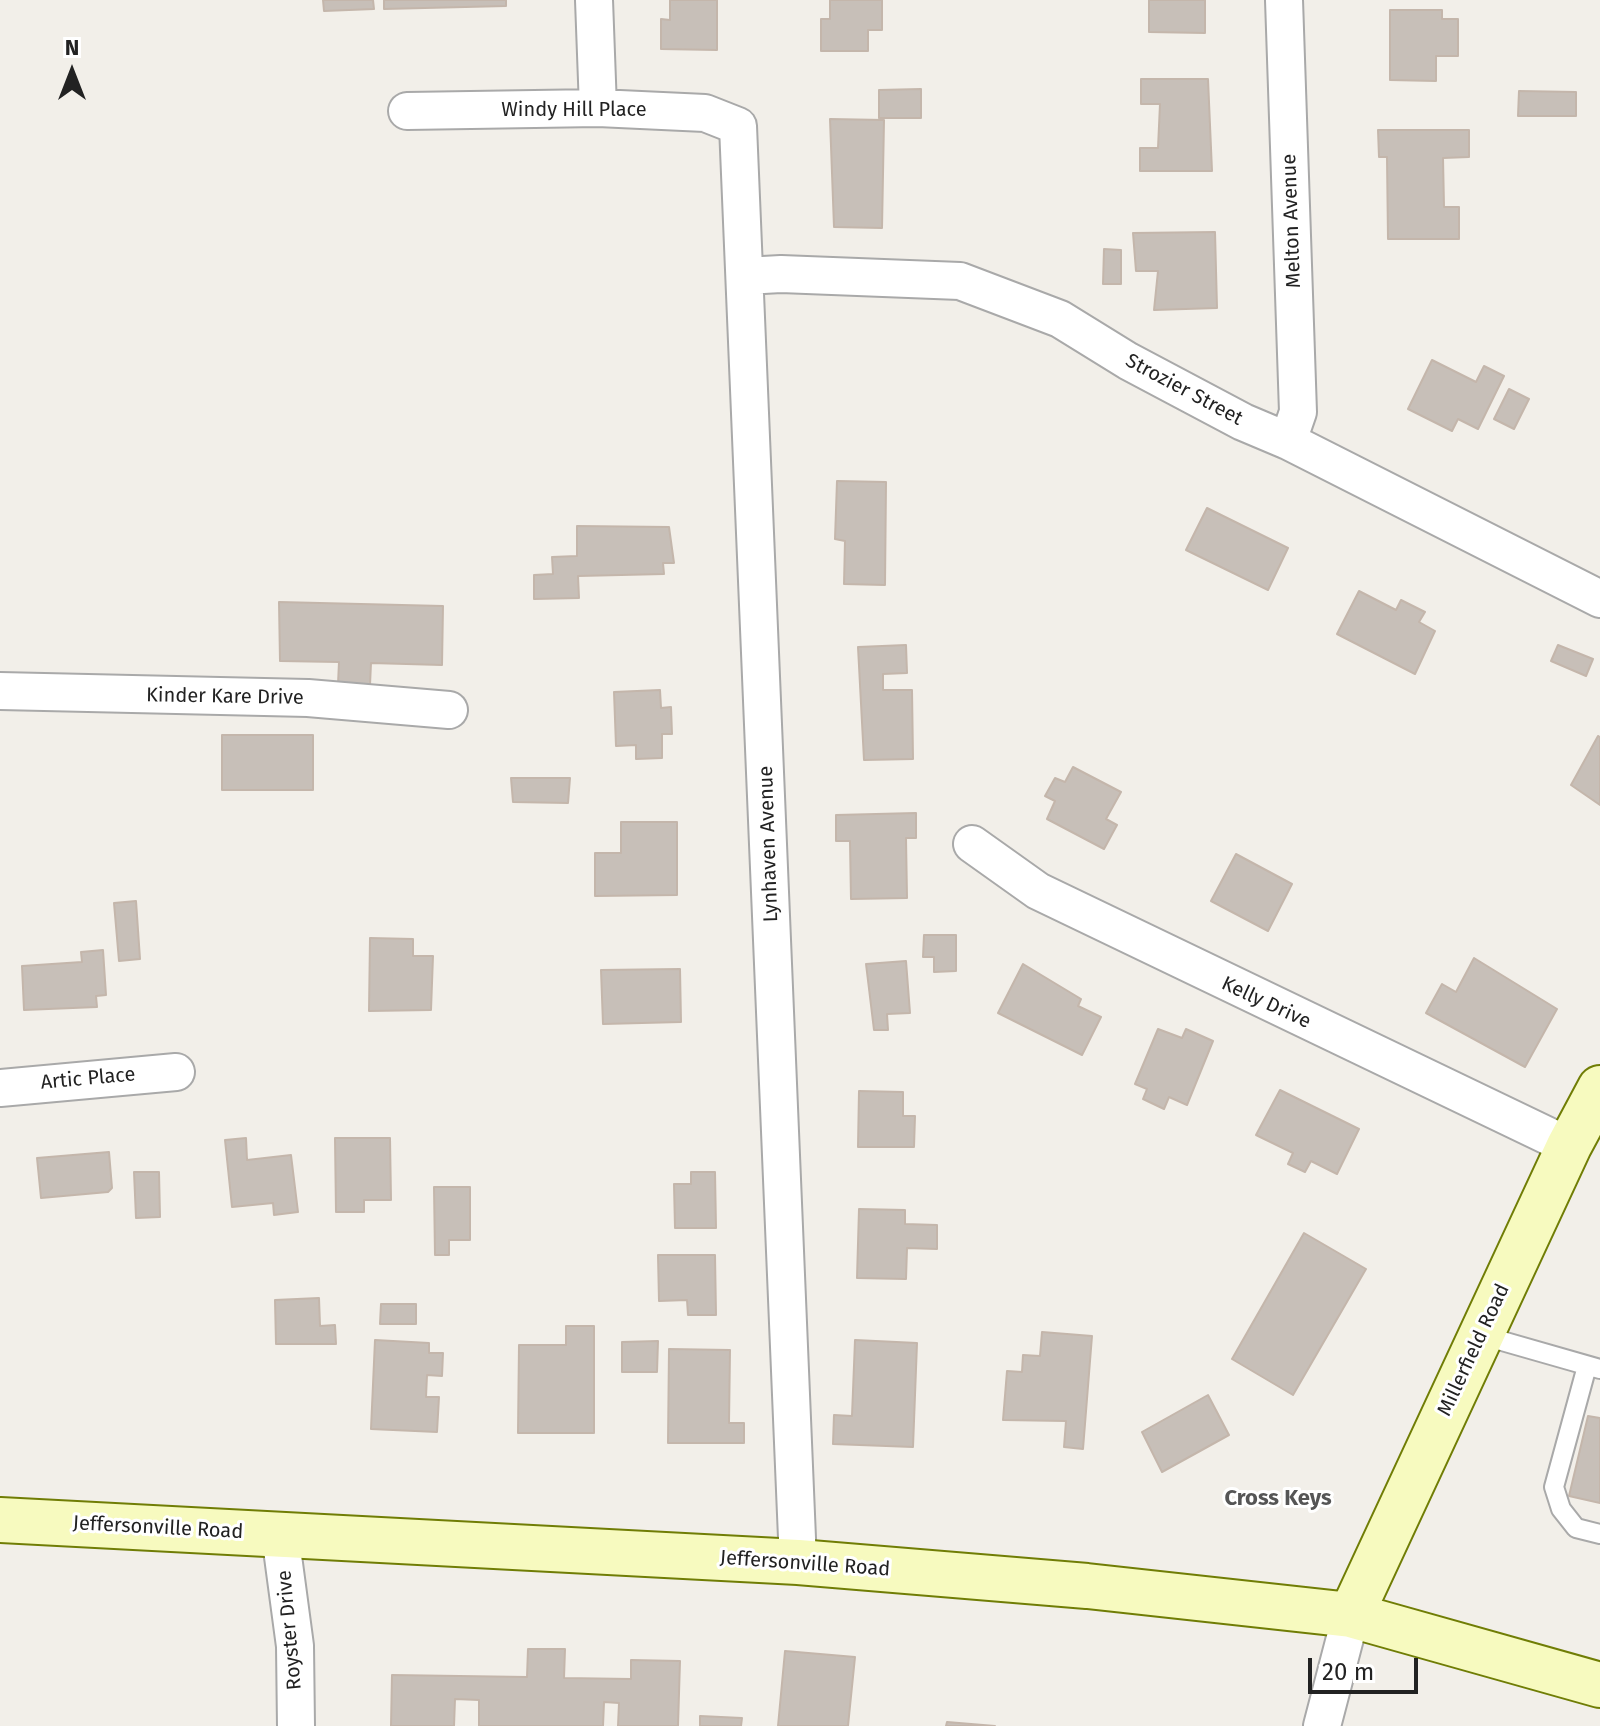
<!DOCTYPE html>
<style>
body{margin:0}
#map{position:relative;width:1600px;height:1726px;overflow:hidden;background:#f2efe9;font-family:"Fira Sans",sans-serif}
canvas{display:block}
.north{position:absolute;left:32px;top:32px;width:80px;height:80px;-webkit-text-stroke:6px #fff;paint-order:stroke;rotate:0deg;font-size:22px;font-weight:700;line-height:32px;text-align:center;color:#222}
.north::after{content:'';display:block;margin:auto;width:28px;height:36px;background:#222;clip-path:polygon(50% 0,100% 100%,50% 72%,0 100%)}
.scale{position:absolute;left:1308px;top:1658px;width:110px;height:36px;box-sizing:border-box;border:4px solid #222;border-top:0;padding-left:10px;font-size:24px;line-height:28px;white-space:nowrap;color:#222;-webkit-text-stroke:6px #fff;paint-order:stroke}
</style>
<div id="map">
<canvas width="1600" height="1726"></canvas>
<div class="north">N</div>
<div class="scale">20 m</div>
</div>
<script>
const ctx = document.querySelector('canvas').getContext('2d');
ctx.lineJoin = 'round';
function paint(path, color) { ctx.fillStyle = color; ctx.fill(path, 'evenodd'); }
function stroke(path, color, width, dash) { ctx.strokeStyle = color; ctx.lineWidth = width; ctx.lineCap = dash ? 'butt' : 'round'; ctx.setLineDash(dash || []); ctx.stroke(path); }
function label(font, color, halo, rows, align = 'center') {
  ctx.font = font + ' "Fira Sans",sans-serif'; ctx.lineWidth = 6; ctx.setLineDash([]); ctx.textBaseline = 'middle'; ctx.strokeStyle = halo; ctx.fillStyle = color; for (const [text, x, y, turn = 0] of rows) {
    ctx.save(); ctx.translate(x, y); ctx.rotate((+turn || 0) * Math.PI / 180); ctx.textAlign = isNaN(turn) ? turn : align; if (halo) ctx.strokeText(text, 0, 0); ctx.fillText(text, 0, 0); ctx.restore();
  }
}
const building = new Path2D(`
 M323,0H373L374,9L324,11Z
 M384,0H506V6L384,9Z
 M670,0H717V50L661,49V19L670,20Z
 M830,0H882V30H868V51H821V19H830Z
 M1149,0H1205V33L1149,32Z
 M1390,10H1442V19H1458V56H1436V81L1390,80Z
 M1141,79H1208L1212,171H1140V148H1158L1160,104H1141Z
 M921,89V118H879V90Z
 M1519,91L1576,92V116H1518Z
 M830,119L884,120L882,228L834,227Z
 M1378,130H1469V157L1443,158L1444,207H1459V239H1388L1387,157H1379Z
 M1215,232L1217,308L1154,310L1158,271H1136L1133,233Z
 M1104,249L1121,250V284H1103Z
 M1432,360L1476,382L1484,366L1504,376L1478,429L1458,419L1452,431L1408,409Z
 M1509,389L1529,399L1514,429L1494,419Z
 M837,481L886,482L885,585L844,584L845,541L835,539Z
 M1207,508L1288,548L1268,590L1186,550Z
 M577,526L669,527L674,563H663L664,574L578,576L579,598L534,599V575L553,574L552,557L577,556Z
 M1359,591L1396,610L1401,600L1425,612L1419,622L1435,631L1415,674L1337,634Z
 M279,602L443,606L442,665L371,663L370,685L338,684L339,662L280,661Z
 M906,645L907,673L883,674V690H912L913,759L864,760L858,647Z
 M1558,645L1593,659L1586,676L1551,661Z
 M660,690L661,708L671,707L672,734H662V758L636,759V745L616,746L614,692Z
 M222,735H313V790H222Z
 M1598,736L1600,737V805L1571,785Z
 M1073,767L1121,792L1106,819L1117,825L1104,849L1047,819L1055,801L1045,796L1055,778L1065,782Z
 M511,778H570L568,803L513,802Z
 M916,813V838H906L907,898L851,899L850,841H836V815Z
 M621,822H677V895L595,896V853H621Z
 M1236,854L1292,884L1268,931L1211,901Z
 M136,901L140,959L119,961L114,903Z
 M924,935H956V971L934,972V957H923Z
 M370,938L413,939V956H433L431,1010L369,1011Z
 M103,950L106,995L96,996L97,1007L24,1010L22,966L82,962L81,952Z
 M1474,958L1557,1009L1525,1067L1426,1013L1442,984L1456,992Z
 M906,961L910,1013L887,1014L888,1030H874L866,964Z
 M1023,964L1081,999L1078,1006L1101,1017L1082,1055L998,1013Z
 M680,969L681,1022L603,1024L601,970Z
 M1158,1029L1182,1038L1186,1029L1213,1041L1187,1105L1169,1097L1164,1109L1143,1099L1147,1089L1135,1084Z
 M1280,1090L1359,1129L1337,1174L1311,1161L1305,1172L1288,1164L1293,1153L1256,1135Z
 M859,1091L903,1092V1116H915L914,1147H858Z
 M246,1138L247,1160L291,1155L298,1212L274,1215L273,1203L232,1207L225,1140Z
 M335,1138H390L391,1200H364V1212H336Z
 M109,1152L112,1188L108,1192L41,1198L37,1158Z
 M134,1172H159L160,1217L136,1218Z
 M691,1172H715L716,1228H675L674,1184H691Z
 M434,1187H470V1240H449V1255H435Z
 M859,1209L905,1210V1224L937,1225V1249L907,1248L906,1279L857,1278Z
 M1304,1233L1366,1269L1293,1395L1232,1359Z
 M658,1255H715L716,1315H688L687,1300L659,1301Z
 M319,1298L320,1326L335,1325L336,1344H276L275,1300Z
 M381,1304H416V1324H380Z
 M566,1326H594V1433H518L519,1345H566Z
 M1042,1332L1092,1336L1083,1449L1064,1447L1066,1421L1003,1420L1007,1371L1022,1372L1023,1355L1040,1356Z
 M375,1340L429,1343V1353H443L442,1376L427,1375L426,1397H439L437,1432L371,1429Z
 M855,1340L917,1343L913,1447L833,1444L834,1415L852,1416Z
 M658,1341L657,1372H622V1342Z
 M669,1349L730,1350L729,1423H744V1443H668Z
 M1208,1395L1229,1435L1162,1472L1142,1432Z
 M1588,1416L1600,1418V1503L1569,1496Z
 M528,1649H565L564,1678L631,1679V1660L680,1661L678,1726H618L619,1703L604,1702L603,1726H479V1700L455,1699L454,1726H391L392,1675L527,1677Z
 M785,1651L855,1657L848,1726H778Z
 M700,1716L742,1718L741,1726H700Z
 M947,1722L995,1726H946Z`);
const lane = new Path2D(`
 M1481,1335L1600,1369
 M1587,1366L1554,1487L1561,1509L1576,1528L1600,1534`);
const street = new Path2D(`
 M594,0L598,108
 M1284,0L1298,412L1288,441
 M407,111L598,108L705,113L738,126L798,1562
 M745,276L781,274L960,281L1060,319L1128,361L1243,422L1288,441L1600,599
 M0,691L308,698L449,710
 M972,844L1038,891L1569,1146
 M0,1088L176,1072
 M280,1534L295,1646L296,1726
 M1322,1726L1351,1615`);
const secondary = new Path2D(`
 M0,1520L798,1562L1087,1586L1351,1615L1600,1685
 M1351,1615L1569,1146L1600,1088`);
const streetNames = [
 ["Windy Hill Place",574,110],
 ["Melton Avenue",1292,221,-92],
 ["Strozier Street",1184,390,28],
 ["Kinder Kare Drive",225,697,1],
 ["Lynhaven Avenue",769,844,-92],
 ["Kelly Drive",1266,1003,25],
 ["Artic Place",88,1079,-5],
 ["Millerfield Road",1474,1350,-65],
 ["Jeffersonville Road",158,1528,3],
 ["Jeffersonville Road",805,1564,4],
 ["Royster Drive",290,1630,-95]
];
const neighbourhoodNames = [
 ["Cross Keys",1278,1499]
];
paint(building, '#c7bfb8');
stroke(building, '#c4b6ab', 2);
stroke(lane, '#a9a9a9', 22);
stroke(street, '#a9a9a9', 40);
stroke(secondary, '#707d05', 48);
stroke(lane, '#fff', 18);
stroke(street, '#fff', 36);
stroke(secondary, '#f7fabf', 44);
label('20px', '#222', '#fff', streetNames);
label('bold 22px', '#555', '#fff', neighbourhoodNames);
</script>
